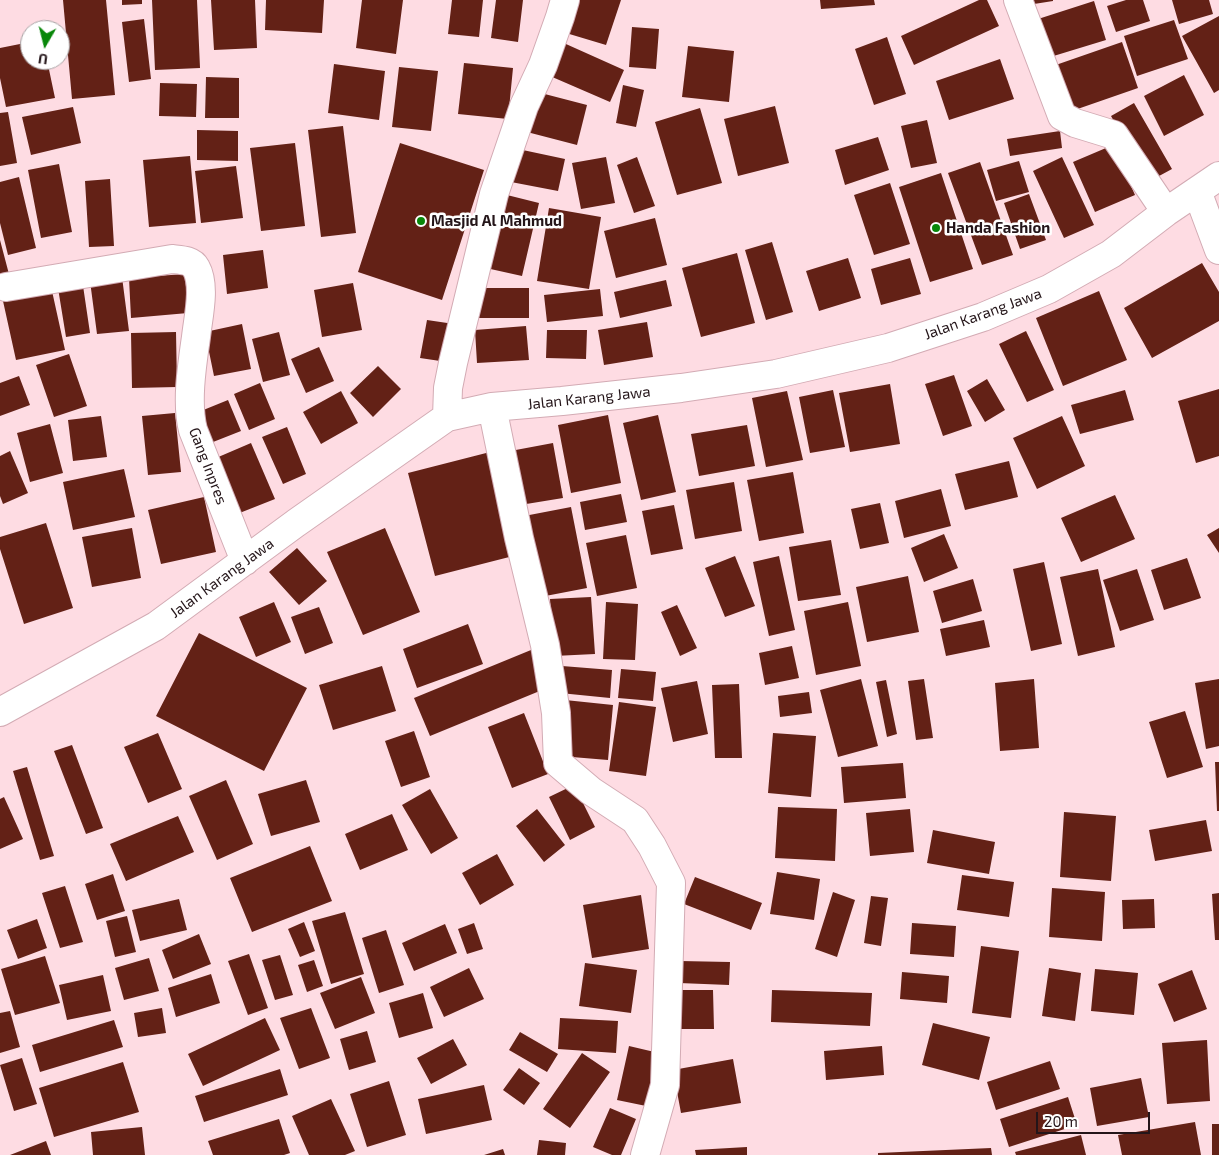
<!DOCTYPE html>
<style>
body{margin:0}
#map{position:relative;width:1219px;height:1155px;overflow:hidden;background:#fedce3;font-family:"Exo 2",sans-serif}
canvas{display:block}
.north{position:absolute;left:20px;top:20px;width:50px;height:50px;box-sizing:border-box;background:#fff;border:1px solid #a7a1a3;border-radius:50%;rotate:188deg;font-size:14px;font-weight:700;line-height:20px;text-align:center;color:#241519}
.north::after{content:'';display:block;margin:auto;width:18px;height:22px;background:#088709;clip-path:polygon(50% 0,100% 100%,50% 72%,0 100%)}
.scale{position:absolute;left:1036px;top:1112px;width:114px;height:22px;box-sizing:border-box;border:2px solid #241519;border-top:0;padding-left:6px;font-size:15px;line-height:18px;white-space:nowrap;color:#241519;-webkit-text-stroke:4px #fff;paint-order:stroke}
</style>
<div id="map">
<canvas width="1219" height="1155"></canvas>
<div class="north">U</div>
<div class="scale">20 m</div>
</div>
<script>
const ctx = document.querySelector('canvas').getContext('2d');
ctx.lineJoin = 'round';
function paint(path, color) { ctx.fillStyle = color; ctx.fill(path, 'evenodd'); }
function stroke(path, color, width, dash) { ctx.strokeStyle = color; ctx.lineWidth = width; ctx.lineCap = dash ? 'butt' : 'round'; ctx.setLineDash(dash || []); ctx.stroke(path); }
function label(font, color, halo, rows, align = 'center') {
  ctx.font = font + ' "Exo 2",sans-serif'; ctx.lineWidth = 5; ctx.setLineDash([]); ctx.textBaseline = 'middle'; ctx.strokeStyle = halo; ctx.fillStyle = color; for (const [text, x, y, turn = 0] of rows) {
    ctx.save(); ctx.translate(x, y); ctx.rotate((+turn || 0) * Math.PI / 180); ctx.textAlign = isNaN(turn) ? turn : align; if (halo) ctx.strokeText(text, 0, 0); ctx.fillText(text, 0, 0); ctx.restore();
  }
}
const building = new Path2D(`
 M63,0H106L115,95L72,99Z
 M122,0H142V4L122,5Z
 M152,0H197L200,68L155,70Z
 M211,0H255L257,48L214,50Z
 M266,0H324L322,33L265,30Z
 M362,0H403L396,54L356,48Z
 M452,0H483L479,37L448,34Z
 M496,0H523L518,42L491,38Z
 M576,0H621L606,45L566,33Z
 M820,0H874L875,5L821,9Z
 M979,0H987L999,26L914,65L901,36Z
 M1033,0H1053V1L1034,4Z
 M1126,0H1143L1150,21L1116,32L1107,6Z
 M1172,0H1209L1213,14L1179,24Z
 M1094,1L1106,40L1047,58L1035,20Z
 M1219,16V90L1214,93L1182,36Z
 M144,19L151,79L129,82L122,22Z
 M1174,20L1188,59L1137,76L1124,36Z
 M632,27L659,29L656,69L629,67Z
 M887,37L906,94L874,105L855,49Z
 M557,40L624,70L610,102L543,73Z
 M30,42V60H47L55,98L6,107L0,78V48Z
 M1122,42L1138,88L1066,113L1050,67Z
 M688,46L734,51L729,102L682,97Z
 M1000,59L1014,99L949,120L936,81Z
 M464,63L513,68L508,119L458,114Z
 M334,64L385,71L379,120L328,113Z
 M399,67L438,71L431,131L392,127Z
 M1184,75L1204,115L1164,136L1144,96Z
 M206,77L239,78V118H205Z
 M160,83L197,84L196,117L159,116Z
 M623,85L644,90L636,127L616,123Z
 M537,92L587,105L577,145L527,132Z
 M1134,103L1172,169L1148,182L1111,116Z
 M775,106L789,163L738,176L724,119Z
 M73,107L81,143L31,155L22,117Z
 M700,108L722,183L677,195L655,122Z
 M8,112L17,163L0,166V113Z
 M927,120L937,163L911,168L901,126Z
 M343,126L356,233L321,237L308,130Z
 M197,130L238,131V161L197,160Z
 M1060,131L1062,148L1010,156L1007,139Z
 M878,137L889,170L845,185L835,150Z
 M295,143L305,226L261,231L250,148Z
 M400,143L484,170L442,300L358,272Z
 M1113,145L1135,195L1095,212L1073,162Z
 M518,149L565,159L558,191L511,182Z
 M190,156L196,223L149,227L143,160Z
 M606,157L615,203L581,209L572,163Z
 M637,157L655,206L634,213L617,165Z
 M1062,157L1094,225L1064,238L1033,171Z
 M1019,161L1029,192L996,201L987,170Z
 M980,162L1013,255L982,265L948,173Z
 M59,164L72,232L41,238L28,170Z
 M236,166L243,218L201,223L195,171Z
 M941,173L973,269L930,282L899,187Z
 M19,177L36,248L8,255L0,223V182Z
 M110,179L114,246L89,247L85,181Z
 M890,183L910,244L874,255L854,195Z
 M503,194L539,203L522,276L486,268Z
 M1029,194L1046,240L1020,249L1004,203Z
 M549,208L601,217L589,289L537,281Z
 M655,218L667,265L616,278L604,231Z
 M0,240L10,278L0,280Z
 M772,242L793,312L766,320L745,250Z
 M263,250L268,288L227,294L223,255Z
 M737,253L755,323L701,337L682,268Z
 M848,258L861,298L819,311L806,271Z
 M910,258L921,294L881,305L871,269Z
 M1202,263L1219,292V321L1152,358L1124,308Z
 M185,274L188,313L131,318L129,278Z
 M122,277L129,331L97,334L90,281Z
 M82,279L90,333L66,337L57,282Z
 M666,280L672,306L620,318L614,292Z
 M353,283L362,330L322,337L314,290Z
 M475,288H529V318H474Z
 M600,289L603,316L547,322L544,295Z
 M52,291L65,350L16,360L3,301Z
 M1099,291L1127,360L1063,386L1036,318Z
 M427,320L454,324L447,362L420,358Z
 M647,322L653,357L604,365L598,330Z
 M242,324L251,369L214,376L205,332Z
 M526,326L529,360L477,363L475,330Z
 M547,330H587L586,359L546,358Z
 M1026,331L1054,390L1027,402L999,344Z
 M176,332L177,387L132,388L131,333Z
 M279,332L290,375L263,382L252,339Z
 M319,347L334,381L306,393L291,359Z
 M69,354L87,406L54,417L36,365Z
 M378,366L401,389L373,417L350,393Z
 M954,375L972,426L943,436L925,384Z
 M19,376L30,405L0,416V383Z
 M987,379L1005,410L985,422L967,391Z
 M260,383L275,419L249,430L234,394Z
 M890,384L900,444L850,452L839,393Z
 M1219,389V456L1196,463L1178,401Z
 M833,390L845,447L810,453L799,397Z
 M1125,390L1134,420L1080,434L1071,405Z
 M341,391L358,423L321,444L303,412Z
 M787,391L803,460L766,467L752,398Z
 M228,400L241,431L208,444L196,413Z
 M175,413L181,472L148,475L142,416Z
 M608,415L621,483L571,493L558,425Z
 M658,415L676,492L641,500L623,423Z
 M101,416L107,457L73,461L68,420Z
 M1062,416L1085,466L1037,489L1013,438Z
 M50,424L63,473L30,482L17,433Z
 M747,425L755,466L699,476L691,434Z
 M287,427L306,474L283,484L262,437Z
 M251,443L275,499L232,516L209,461Z
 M553,443L563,498L514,506L505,452Z
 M10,451L28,493L3,504L0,496V456Z
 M494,451L521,554L435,576L408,473Z
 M1009,461L1018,497L965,510L955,474Z
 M124,469L135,517L73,530L63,482Z
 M793,472L804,533L759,541L747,480Z
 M734,482L742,531L695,539L686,490Z
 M941,489L951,526L904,538L895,501Z
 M621,494L627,522L585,530L580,502Z
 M1115,495L1135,539L1081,562L1061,518Z
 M204,497L216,552L161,564L148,510Z
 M880,503L889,543L860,549L851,509Z
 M674,505L683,549L651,555L642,511Z
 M571,507L587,588L535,598L519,517Z
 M46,523L73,608L24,624L0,549V537Z
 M132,528L141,578L92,587L82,537Z
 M385,528L420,612L363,635L327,552Z
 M1219,528V553L1207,535Z
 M944,534L958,568L924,582L911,548Z
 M626,535L637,588L597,596L586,543Z
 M831,540L841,595L798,601L789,547Z
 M297,548L327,581L299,605L269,572Z
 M735,556L755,606L725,617L705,568Z
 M779,556L795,630L769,636L753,562Z
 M1187,558L1201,598L1164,610L1151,570Z
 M1044,562L1062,644L1031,651L1013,569Z
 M1098,569L1115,647L1078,656L1060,577Z
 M1137,569L1154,620L1120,631L1103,580Z
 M908,576L919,632L867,642L856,587Z
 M973,579L982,611L942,623L933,591Z
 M591,597L595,654L554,656L550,599Z
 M274,602L291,642L256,657L239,617Z
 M606,602L638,604L635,660L603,659Z
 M848,602L861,666L816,675L804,611Z
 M677,605L697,648L680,656L661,612Z
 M319,607L333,643L305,654L291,617Z
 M984,620L990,647L946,656L940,629Z
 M468,624L483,664L417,688L403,649Z
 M199,633L307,688L264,771L156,716Z
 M792,646L799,678L765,685L759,653Z
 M531,650L547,688L430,736L414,698Z
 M382,666L396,711L333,730L319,685Z
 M562,666L612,670L610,698L560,693Z
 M621,669L656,672L653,701L618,698Z
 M861,679L878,746L838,757L820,690Z
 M924,679L933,738L916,740L908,681Z
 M1034,679L1039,748L1000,751L995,683Z
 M1219,679V746L1206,749L1195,683Z
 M886,680L897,734L887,737L876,682Z
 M697,681L708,734L673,742L661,688Z
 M739,684L742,758H715L712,685Z
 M809,692L812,713L780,717L778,696Z
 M565,700L613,705L608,760L560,756Z
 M619,702L656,707L646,776L609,771Z
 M1185,711L1203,767L1167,778L1149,722Z
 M524,713L548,774L512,788L488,727Z
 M414,731L430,777L401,787L385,741Z
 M158,733L182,789L148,803L124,747Z
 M773,733L816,736L811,797L768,793Z
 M72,745L103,828L86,834L54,751Z
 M1215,762H1219V811H1217Z
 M903,763L906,798L844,803L841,767Z
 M27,767L54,856L40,860L13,771Z
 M226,780L253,844L217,860L189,796Z
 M306,780L320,822L271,836L258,794Z
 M574,785L595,827L570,840L549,797Z
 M430,789L458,838L431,854L402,805Z
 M4,797L23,839L0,849V799Z
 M778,807L837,809L835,861L775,858Z
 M537,809L565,845L544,862L516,826Z
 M910,809L914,852L870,856L866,813Z
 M1064,812L1116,816L1111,881L1060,877Z
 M392,814L408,850L360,870L345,834Z
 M178,816L194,852L126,881L110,844Z
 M1206,820L1212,851L1155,861L1149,830Z
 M933,830L995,842L989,874L927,863Z
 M310,846L332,901L252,932L230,878Z
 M497,854L514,885L480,905L462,873Z
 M777,872L820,879L814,920L770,914Z
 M113,874L125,911L97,920L85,884Z
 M962,875L1014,882L1009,917L957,910Z
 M695,877L762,903L751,930L684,904Z
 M65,886L83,942L60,948L42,893Z
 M1052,888L1105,892L1102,941L1049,937Z
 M833,892L855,900L837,957L815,949Z
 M1219,893V940H1215L1212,894Z
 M641,895L649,949L592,958L583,905Z
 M871,896L888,898L881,946L864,943Z
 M179,899L187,930L140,941L132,910Z
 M1154,899L1155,928L1123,929L1122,900Z
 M345,912L364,974L331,984L312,921Z
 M127,916L136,952L115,957L106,921Z
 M37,919L47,948L18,959L7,930Z
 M304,922L315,951L300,957L288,929Z
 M474,923L483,949L467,954L458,929Z
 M912,923L956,926L954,957L910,954Z
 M445,924L457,953L414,971L402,943Z
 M386,930L404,985L379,993L362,938Z
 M199,934L211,964L173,979L162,950Z
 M981,946L1019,951L1011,1018L972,1013Z
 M249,954L268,1008L248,1015L228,961Z
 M280,955L293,995L275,1000L262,960Z
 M45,956L60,1003L15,1015L1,969Z
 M149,958L159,991L124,1000L115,968Z
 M314,960L323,986L307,992L298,965Z
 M680,961L730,962L729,985L679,983Z
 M585,963L637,970L631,1013L579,1006Z
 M469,968L484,999L444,1017L430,987Z
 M1049,968L1081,973L1075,1021L1042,1016Z
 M1095,969L1138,973L1134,1015L1091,1011Z
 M1192,970L1207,1009L1174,1022L1158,984Z
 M902,972L949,976L947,1003L900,999Z
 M211,974L220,1003L176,1017L168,988Z
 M103,975L111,1011L67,1020L59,985Z
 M361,977L375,1013L335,1029L320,993Z
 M670,990H713L714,1029H671Z
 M772,990L872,993L870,1026L771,1022Z
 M423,993L433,1028L399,1038L389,1003Z
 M162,1008L166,1033L138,1037L134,1013Z
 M311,1008L330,1058L299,1069L280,1018Z
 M10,1011L20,1047L0,1053V1013Z
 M265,1018L280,1050L203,1086L188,1054Z
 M560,1018L618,1021L616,1053L558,1049Z
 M114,1020L123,1047L40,1072L32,1045Z
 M933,1023L990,1037L979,1080L922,1065Z
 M367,1031L376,1062L349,1070L340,1039Z
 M520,1032L558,1054L547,1072L509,1050Z
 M453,1039L467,1065L431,1084L417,1058Z
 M1207,1040L1210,1101L1167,1104L1162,1043Z
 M629,1046L663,1054L651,1107L617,1100Z
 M882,1046L884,1075L826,1080L824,1051Z
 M582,1053L610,1072L570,1128L543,1109Z
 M22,1058L37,1104L14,1111L0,1065Z
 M733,1059L741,1103L681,1113L673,1070Z
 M1050,1061L1060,1089L996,1110L987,1082Z
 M123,1062L139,1112L54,1137L39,1088Z
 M519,1068L540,1083L524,1105L503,1090Z
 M280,1069L288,1095L204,1122L195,1096Z
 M1141,1078L1149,1117L1097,1126L1090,1088Z
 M389,1081L406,1135L367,1147L350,1094Z
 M484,1085L492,1120L426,1134L418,1099Z
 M1068,1097L1077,1125L1009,1147L1000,1119Z
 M331,1099L355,1151L345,1155H309L292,1116Z
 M610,1108L636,1119L621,1155H612L593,1147Z
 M279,1119L290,1153L284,1155H213L208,1141Z
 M1195,1122L1201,1155H1122L1118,1135Z
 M1212,1124H1219V1155H1212Z
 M142,1127L145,1155H93L91,1132Z
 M1081,1135L1086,1155H1016L1015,1152Z
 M539,1140L566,1143L565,1155H537Z
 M46,1141L51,1155H10Z
 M747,1147V1155H696L695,1150Z
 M991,1148L992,1155H878V1153Z
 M503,1149L505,1155H484Z`);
const minor = new Path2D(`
 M1018,0L1062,116L1075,123L1114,135L1166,212
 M1197,191L1219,250
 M6,287L172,259C181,260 192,260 196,268C206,286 198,318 196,337C192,365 186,403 193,430L245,561
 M492,407L519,538L545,645L556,713L558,763L591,791L635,820L652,846L671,883L665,1085L645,1155
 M447,417L448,388L453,363L494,194L524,106L543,65L560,17L565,0
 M0,712L156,626L296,523L447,417L492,407L562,401L681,388L776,374L888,348L983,317L1049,289L1111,254L1166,212L1219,176`);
const markers = [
 [421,221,5,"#088709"],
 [936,228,5,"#088709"]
];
const poiNames = [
 ["Masjid Al Mahmud",431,221],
 ["Handa Fashion",946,228]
];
const streetNames = [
 ["Jalan Karang Jawa",983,314,-20],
 ["Jalan Karang Jawa",589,398,-6],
 ["Gang Inpres",208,466,69],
 ["Jalan Karang Jawa",222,578,-36]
];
paint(building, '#632116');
stroke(minor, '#d3abb4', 30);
stroke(minor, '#fff', 28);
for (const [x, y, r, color] of markers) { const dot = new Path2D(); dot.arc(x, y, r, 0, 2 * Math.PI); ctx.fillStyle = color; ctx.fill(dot); stroke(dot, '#fff', 2); }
label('bold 15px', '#241519', '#fff', poiNames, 'left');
label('15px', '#241519', '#fff', streetNames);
</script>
